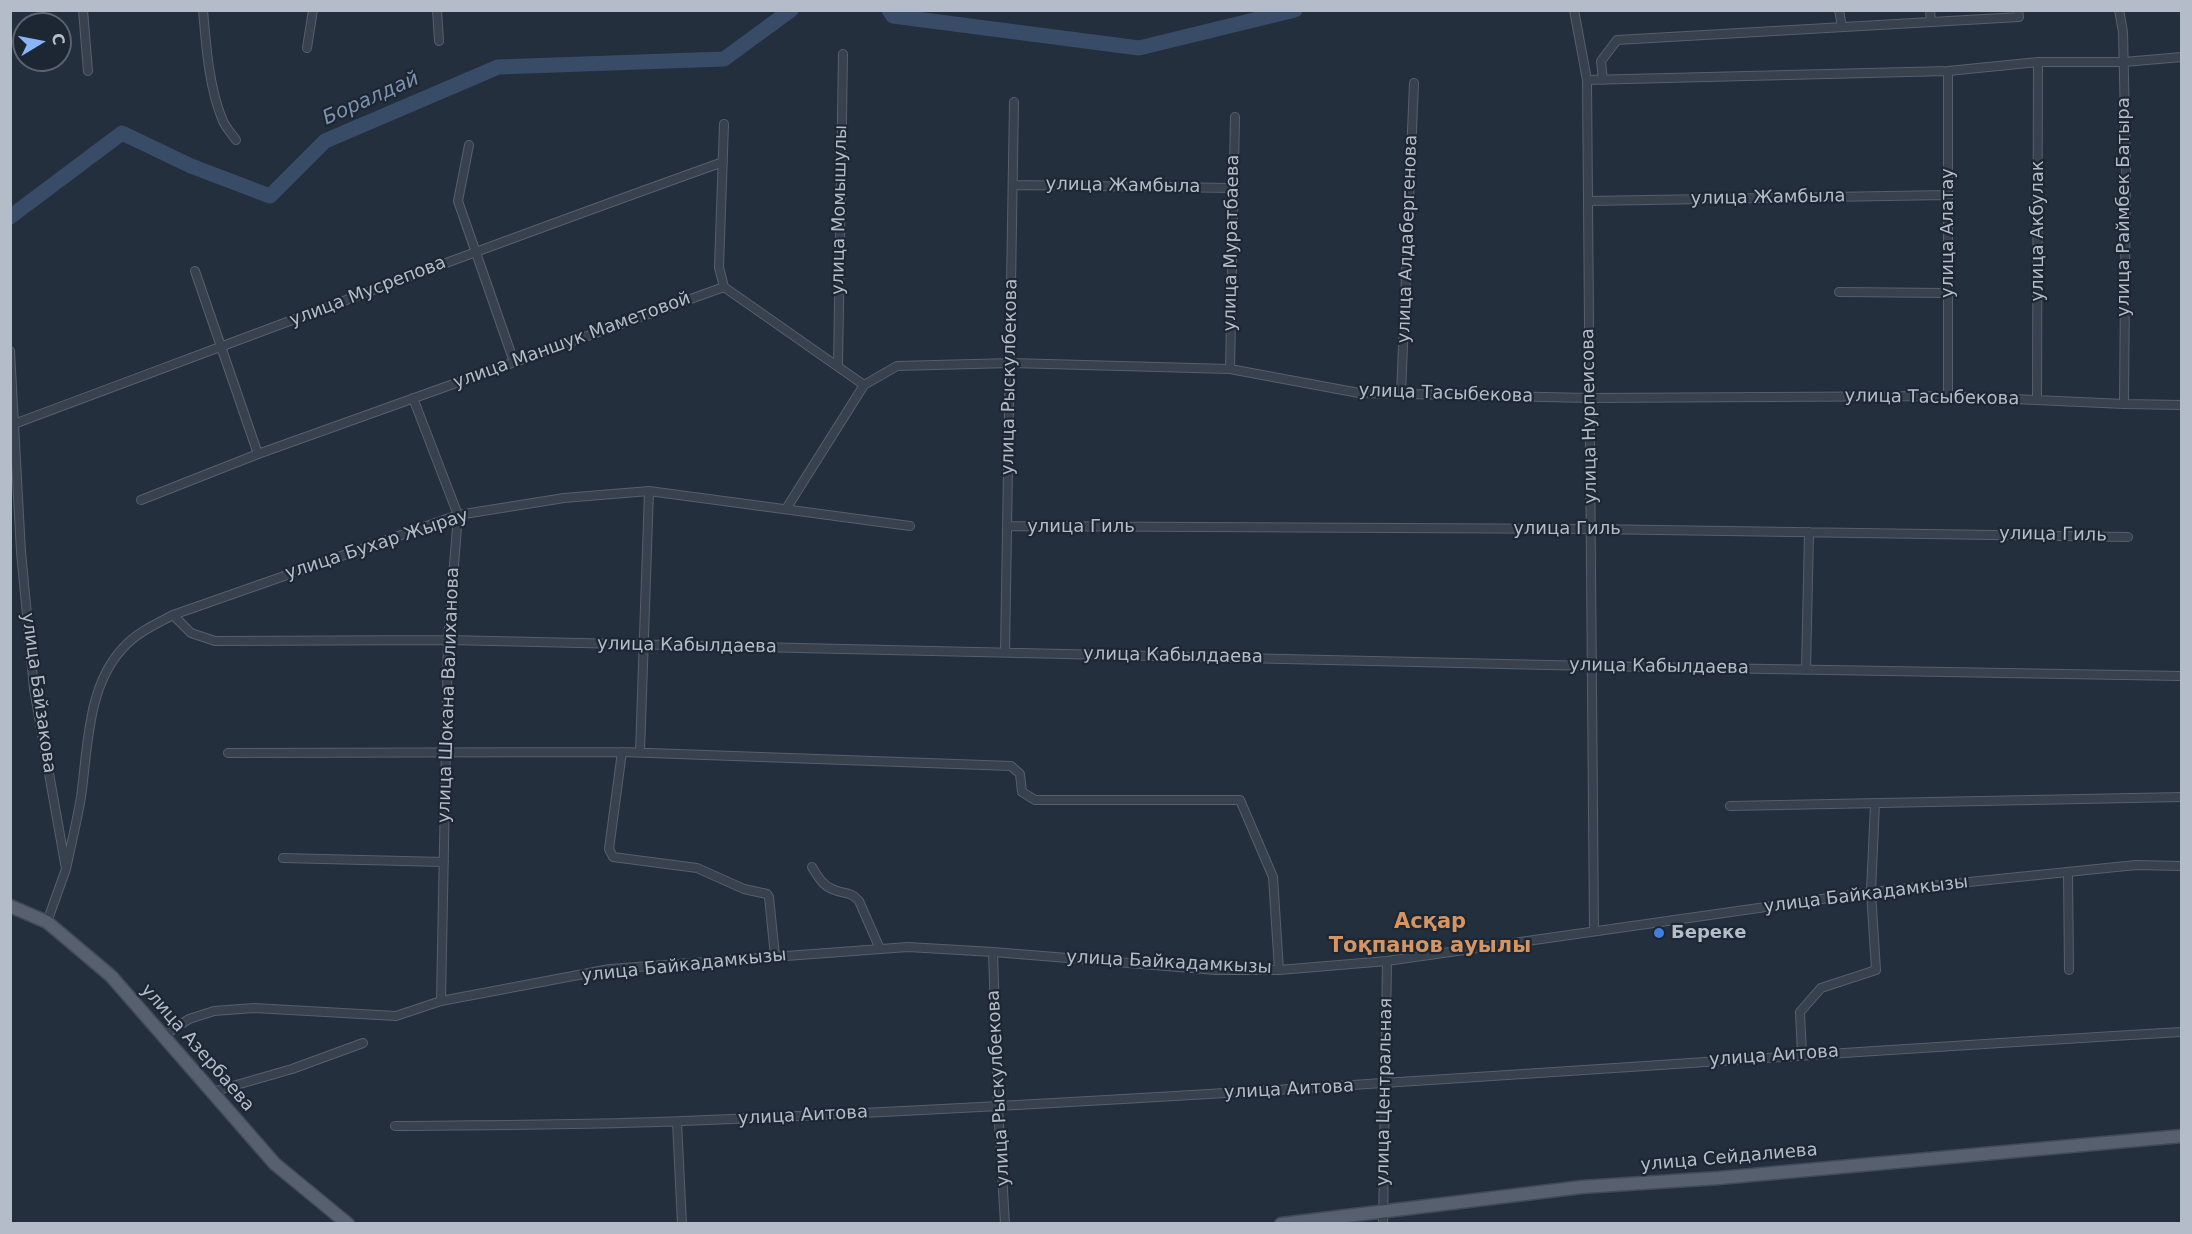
<!DOCTYPE html>
<meta charset="utf-8">
<style>
body{margin:0}
#map{position:relative;width:2192px;height:1234px;overflow:hidden;background:#242f3e;font-family:"DejaVu Sans",sans-serif}
canvas{display:block}
.frame{position:absolute;inset:0;border:12px solid #b4bcc9;pointer-events:none}
.north{position:absolute;left:12px;top:12px;width:60px;height:60px;box-sizing:border-box;background:#1d2633;border:2px solid #59626f;border-radius:50%;rotate:80deg;font-size:16px;font-weight:700;line-height:24px;text-align:center;color:#b4bcc9}
.north::after{content:'';display:block;margin:auto;width:21px;height:27px;background:#8ab4f8;clip-path:polygon(50% 0,100% 100%,50% 72%,0 100%)}
</style>
<div id="map">
<canvas width="2192" height="1234"></canvas>
<div class="frame"></div>
<div class="north">С</div>
</div>
<script>
const ctx = document.querySelector('canvas').getContext('2d');
ctx.lineJoin = 'round';
function stroke(path, color, width, dash) { ctx.strokeStyle = color; ctx.lineWidth = width; ctx.lineCap = dash ? 'butt' : 'round'; ctx.setLineDash(dash || []); ctx.stroke(path); }
function label(font, color, halo, rows, align = 'center') {
  ctx.font = font + ' "DejaVu Sans",sans-serif'; ctx.lineWidth = 4.5; ctx.setLineDash([]); ctx.textBaseline = 'middle'; ctx.strokeStyle = halo; ctx.fillStyle = color; for (const [text, x, y, turn = 0] of rows) {
    ctx.save(); ctx.translate(x, y); ctx.rotate((+turn || 0) * Math.PI / 180); ctx.textAlign = isNaN(turn) ? turn : align; if (halo) ctx.strokeText(text, 0, 0); ctx.fillText(text, 0, 0); ctx.restore();
  }
}
const river = new Path2D(`
 M889,10L893,16L1139,48L1295,10
 M10,217L122,133L191,166L270,196L325,141L498,67L724,59L791,10`);
const street = new Path2D(`
 M83,10L88,71
 M203,10C206,45 209,89 223,121C226,128 232,134 236,140
 M437,10L439,41
 M1574,10L1587,80L1594,931
 M1839,10L1842,27
 M1930,10L1931,22
 M2119,10L2123,32L2126,167L2124,404
 M307,48L313,10
 M1587,80L1948,71L2038,62H2124L2182,57
 M1603,80L1601,61L1617,40L2019,17L2018,10
 M724,124L719,267L724,287
 M469,145L458,201L514,362
 M1013,185L1234,188
 M1588,201L1947,195
 M195,271L258,454
 M724,287L864,385
 M1839,292L1948,293
 M10,351L21,552L34,689L66,869L47,922
 M838,366L843,54
 M1230,369L1235,117
 M1401,394L1414,83
 M1948,396V71
 M413,398L458,515L448,640L441,1001
 M2037,400L2038,62
 M14,424C250,336 485,247 723,162
 M141,500L258,454L724,287
 M786,509L864,385L897,366L1011,363L1230,369L1359,393L1590,398L1948,396L2124,404L2182,405
 M1007,526L1591,529L2128,537
 M173,615L191,633L215,641L448,640L1592,666L2182,676
 M1005,652L1014,102
 M1806,670L1809,532
 M622,752L609,849L613,857L697,868L744,889L767,894L769,897L775,956
 M640,752L649,491
 M228,753L622,752L1011,766L1020,774L1022,792L1035,800H1240L1273,877L1279,970
 M1730,806L2182,797
 M283,858L444,862
 M812,867C817,875 822,885 832,889C842,894 851,891 859,901L880,949
 M66,869C71,845 77,821 81,797C88,748 87,686 123,648C136,633 156,624 173,615L458,515L564,498L649,491L910,526
 M2068,873L2069,970
 M993,952L998,1107L1005,1224
 M163,1036L189,1019L214,1011L254,1008L396,1016L441,1001L610,969L908,947L993,952L1216,970H1279L1387,961L1871,892L2136,865L2182,866
 M1802,1054L1800,1012L1821,988L1876,970L1871,892L1875,803
 M212,1092L292,1069L363,1043
 M677,1122L682,1224
 M395,1126C491,1125 587,1125 683,1121C1183,1101 1682,1061 2182,1032
 M1383,1224L1387,961`);
const primary = new Path2D(`
 M10,906L47,922L111,976L275,1164L348,1224
 M1281,1224L1582,1187L1719,1178L2182,1136`);
const markers = [
 [1659,933,6,"#3f7fe0"]
];
const streetNames = [
 ["улица Жамбыла",1123,186,1],
 ["улица Жамбыла",1768,198,-1],
 ["улица Раймбек Батыра",2124,207,-90],
 ["улица Момышулы",840,210,-89],
 ["улица Акбулак",2038,231,-90],
 ["улица Алатау",1948,233,-90],
 ["улица Алдабергенова",1408,239,-88],
 ["улица Муратбаева",1232,243,-89],
 ["улица Мусрепова",368,292,-21],
 ["улица Маншук Маметовой",572,341,-20],
 ["улица Рыскулбекова",1010,377,-89],
 ["улица Тасыбекова",1446,394,2],
 ["улица Тасыбекова",1932,398,1],
 ["улица Нурпеисова",1590,416,-91],
 ["улица Гиль",1081,527],
 ["улица Гиль",1567,529],
 ["улица Гиль",2053,535,1],
 ["улица Бухар Жырау",377,545,-18],
 ["улица Кабылдаева",687,646,1],
 ["улица Кабылдаева",1173,656,1],
 ["улица Кабылдаева",1659,667,1],
 ["улица Байзакова",38,693,82],
 ["улица Шокана Валиханова",449,695,-88],
 ["улица Байкадамкызы",1866,895,-7],
 ["улица Байкадамкызы",1169,963,3],
 ["улица Байкадамкызы",684,966,-6],
 ["улица Азербаева",197,1048,49],
 ["улица Аитова",1774,1056,-4],
 ["улица Рыскулбекова",999,1088,-93],
 ["улица Аитова",1289,1090,-3],
 ["улица Центральная",1385,1092,-89],
 ["улица Аитова",803,1116,-3],
 ["улица Сейдалиева",1729,1158,-5]
];
const poiNames = [
 ["Береке",1671,933]
];
const waterNames = [
 ["Боралдай",371,99,-24]
];
const quarterNames = [
 ["Асқар",1430,923],
 ["Тоқпанов ауылы",1430,947]
];
stroke(river, '#394c67', 15);
stroke(street, '#565f6c', 10);
stroke(primary, '#414a57', 15);
stroke(street, '#38414e', 8);
stroke(primary, '#56606e', 12);
for (const [x, y, r, color] of markers) { const dot = new Path2D(); dot.arc(x, y, r, 0, 2 * Math.PI); ctx.fillStyle = color; ctx.fill(dot); stroke(dot, '#1d2633', 2); }
label('18px', '#b4bcc9', '#1d2633', streetNames);
label('bold 18px', '#b4bcc9', '#1d2633', poiNames, 'left');
label('italic 20px', '#7c92b1', '#1d2633', waterNames);
label('bold 21px', '#d59563', '#1d2633', quarterNames);
</script>
